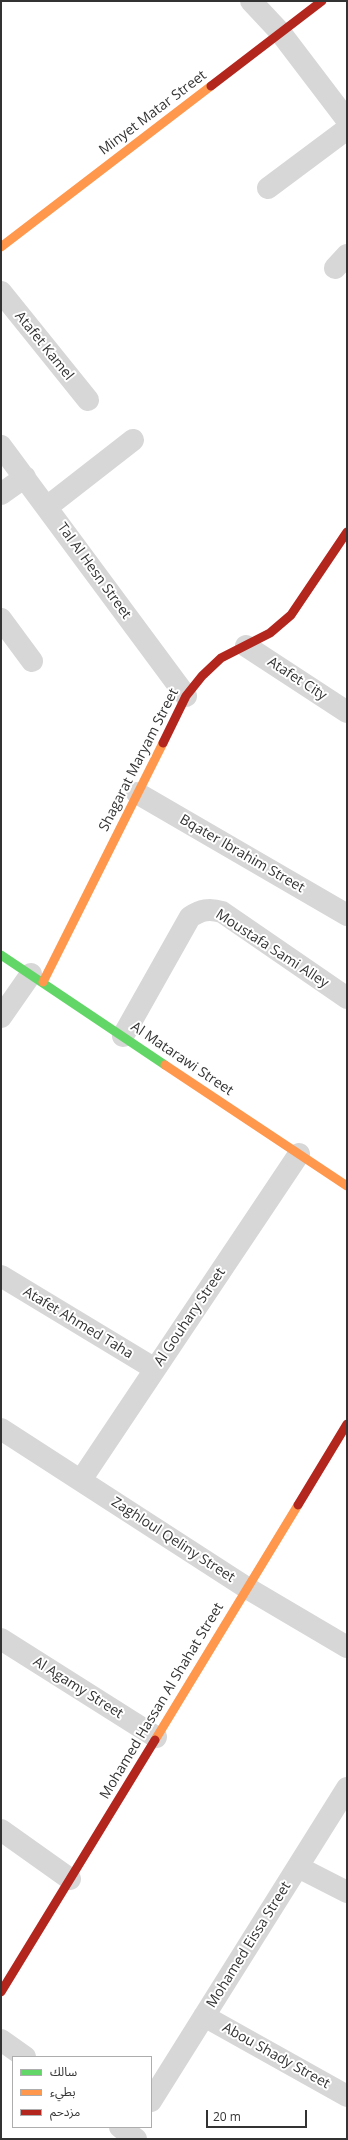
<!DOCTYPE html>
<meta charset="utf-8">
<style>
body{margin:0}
#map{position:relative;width:348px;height:2140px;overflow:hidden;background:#fff;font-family:"Open Sans","Noto Sans Arabic",sans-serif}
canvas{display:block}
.frame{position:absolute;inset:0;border:2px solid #333;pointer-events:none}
.legend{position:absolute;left:12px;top:2056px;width:140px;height:72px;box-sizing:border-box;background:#fff;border:1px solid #adadad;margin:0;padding:5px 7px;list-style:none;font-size:12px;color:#333}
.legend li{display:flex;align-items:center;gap:8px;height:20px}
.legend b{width:20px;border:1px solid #adadad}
.scale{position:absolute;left:206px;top:2110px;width:101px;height:18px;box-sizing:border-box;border:2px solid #333;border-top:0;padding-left:5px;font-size:12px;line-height:14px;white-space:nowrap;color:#333;-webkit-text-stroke:3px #fff;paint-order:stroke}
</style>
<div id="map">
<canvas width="348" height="2140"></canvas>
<div class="frame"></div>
<ul class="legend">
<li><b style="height:5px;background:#63d668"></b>سالك</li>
<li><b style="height:5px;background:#ff974d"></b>بطيء</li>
<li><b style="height:5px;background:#b3261e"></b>مزدحم</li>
</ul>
<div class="scale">20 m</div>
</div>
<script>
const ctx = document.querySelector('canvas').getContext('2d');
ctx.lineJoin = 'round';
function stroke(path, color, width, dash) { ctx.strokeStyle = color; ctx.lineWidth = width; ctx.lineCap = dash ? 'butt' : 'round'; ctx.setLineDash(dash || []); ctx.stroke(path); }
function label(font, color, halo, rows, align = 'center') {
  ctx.font = font + ' "Open Sans",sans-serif'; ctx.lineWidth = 4; ctx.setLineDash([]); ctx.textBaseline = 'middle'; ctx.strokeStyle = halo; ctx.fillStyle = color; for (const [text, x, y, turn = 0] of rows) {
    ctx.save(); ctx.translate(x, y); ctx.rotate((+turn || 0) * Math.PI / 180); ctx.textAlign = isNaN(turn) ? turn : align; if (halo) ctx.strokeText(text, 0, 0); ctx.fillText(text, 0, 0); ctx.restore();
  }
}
const street = new Path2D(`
 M251,1L280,32L347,120
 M268,188L347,129
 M335,268L347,255
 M1,292L88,400
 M1,446L186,696
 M1,494L25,477
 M47,507L133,440
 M1,619L32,661
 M246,646L347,712
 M137,793L347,915
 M1,1017L31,974
 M123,1036L190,917C201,910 209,908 222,912L347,998
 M1,1276L155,1369
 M1,1429L247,1588L347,1647
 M81,1480L299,1154
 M1,1639L156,1737
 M1,1830L70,1879
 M298,1867L347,1892
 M204,2016L347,2096
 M1,2040L25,2057
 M151,2101L347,1788
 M120,2127L136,2139`);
const fast = new Path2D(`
 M1,955L165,1065`);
const slow = new Path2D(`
 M1,247L211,86
 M43,982L163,743
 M165,1065L347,1186
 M155,1740L298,1505`);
const jam = new Path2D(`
 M211,86L322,1
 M163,743L186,696L202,676L221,658L270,633L291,615L347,532
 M298,1505L347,1424
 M1,1992L155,1740`);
const streetNames = [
 ["Minyet Matar Street",153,113,-37],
 ["Atafet Kamel",44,346,51],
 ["Tal Al Hesn Street",94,571,54],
 ["Atafet City",297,679,33],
 ["Shagarat Maryam Street",139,760,-63],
 ["Bqater Ibrahim Street",242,854,30],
 ["Moustafa Sami Alley",272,949,33],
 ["Al Matarawi Street",182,1059,34],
 ["Al Gouhary Street",190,1317,-56],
 ["Atafet Ahmed Taha",78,1323,31],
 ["Zaghloul Qeliny Street",173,1540,33],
 ["Al Agamy Street",78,1688,32],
 ["Mohamed Hassan Al Shahat Street",162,1701,-59],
 ["Mohamed Eissa Street",249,1945,-58],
 ["Abou Shady Street",276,2056,29]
];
stroke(street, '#d7d7d7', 22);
stroke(fast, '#63d668', 9);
stroke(slow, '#ff974d', 9);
stroke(jam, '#b3261e', 9);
label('14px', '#333', '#fff', streetNames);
</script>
